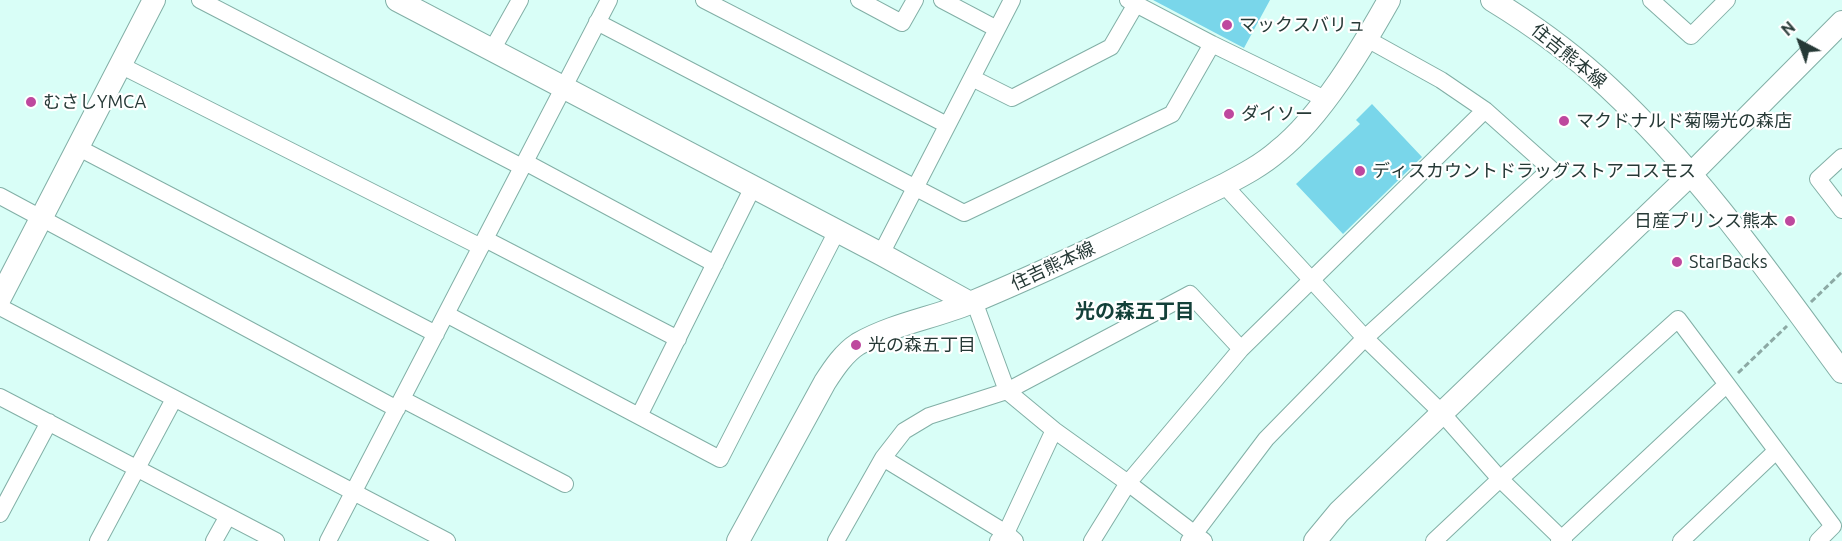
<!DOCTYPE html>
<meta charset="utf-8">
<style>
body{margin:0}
#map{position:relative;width:1842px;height:541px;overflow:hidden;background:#d9fef7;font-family:Ubuntu,sans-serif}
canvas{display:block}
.north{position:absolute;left:1770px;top:12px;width:60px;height:60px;-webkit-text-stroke:4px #fff;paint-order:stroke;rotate:319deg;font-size:16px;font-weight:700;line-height:24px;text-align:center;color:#263936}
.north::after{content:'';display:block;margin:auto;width:21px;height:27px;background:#263936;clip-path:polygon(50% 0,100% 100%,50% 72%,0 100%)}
</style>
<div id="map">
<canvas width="1842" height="541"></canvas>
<div class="north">N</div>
</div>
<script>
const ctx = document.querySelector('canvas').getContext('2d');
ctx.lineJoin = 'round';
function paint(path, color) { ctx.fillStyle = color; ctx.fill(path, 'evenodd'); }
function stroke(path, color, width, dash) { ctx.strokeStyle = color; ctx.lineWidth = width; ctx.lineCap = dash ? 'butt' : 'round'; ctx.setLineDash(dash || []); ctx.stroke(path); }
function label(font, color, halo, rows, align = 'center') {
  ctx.font = font + ' Ubuntu,"Noto Sans JP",sans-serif'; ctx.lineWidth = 4.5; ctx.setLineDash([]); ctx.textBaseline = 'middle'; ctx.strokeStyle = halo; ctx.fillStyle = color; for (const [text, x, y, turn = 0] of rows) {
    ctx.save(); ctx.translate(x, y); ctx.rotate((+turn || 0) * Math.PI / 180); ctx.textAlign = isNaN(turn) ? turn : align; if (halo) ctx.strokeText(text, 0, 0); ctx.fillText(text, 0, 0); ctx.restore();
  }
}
const building = new Path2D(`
 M1153,0H1270L1244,48Z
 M1372,104L1422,157L1343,234L1296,184L1360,124L1356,120Z`);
const path = new Path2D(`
 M1811,302L1842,272
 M1738,373L1787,326`);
const street = new Path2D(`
 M200,0L522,167
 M704,0L947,125
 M859,0L902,23L915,0
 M942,0L997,29
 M1128,0L1212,44L1325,99
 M1651,0L1691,36L1727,0
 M597,22L964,213L1172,114L1212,44
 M492,50L520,0
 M120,65L481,247
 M972,78L1012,98L1111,47L1136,4
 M77,147L436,334
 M1842,157L1818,179L1842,210
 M525,162L715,264
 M1224,185L1365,338L1441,412L1500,479L1564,541
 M0,196L397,409
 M485,239L678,339
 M881,254L1012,0
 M974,301L1007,391L1054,430L1128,483L1204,541
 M0,307L447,541
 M446,314L720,459L837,231
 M0,397L276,541
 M402,399L565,484
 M639,416L753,187
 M883,458L1006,533L1015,541
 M0,514L49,422
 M98,541L174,399
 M214,541L228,516
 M328,541L609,0
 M836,541L883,458L904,431L929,416L1007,391L1190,294L1241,349
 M998,541L1006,533L1054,430
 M1092,541L1128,483L1241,349L1485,110
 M1189,541L1266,439L1365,338L1551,169L1485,110L1441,80L1367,39
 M1434,541L1500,479L1678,319L1833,526L1818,541
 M1559,541L1726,385
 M1681,541L1776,451`);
const secondary = new Path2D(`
 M397,0L881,254L970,303
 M1492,0C1533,25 1573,54 1608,87C1698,171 1770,274 1842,372
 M0,298L154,0
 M738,541L825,382C834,368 844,353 858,344C893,324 933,318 970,303C1056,267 1140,226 1224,185C1243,175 1262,165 1278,151C1321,117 1362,48 1389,0
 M1315,541L1339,512L1691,174L1842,22`);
const markers = [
 [1227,25,6,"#be489e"],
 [31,102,6,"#be489e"],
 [1229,114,6,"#be489e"],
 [1564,121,6,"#be489e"],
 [1360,171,6,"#be489e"],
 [1790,221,6,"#be489e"],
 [1677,262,6,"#be489e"],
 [856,345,6,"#be489e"]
];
const poiNames = [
 ["マックスバリュ",1239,25],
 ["むさしYMCA",43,102],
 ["ダイソー",1241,114],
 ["マクドナルド菊陽光の森店",1576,121],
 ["ディスカウントドラッグストアコスモス",1372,171],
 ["日産プリンス熊本",1778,221,"right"],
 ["StarBacks",1689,262],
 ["光の森五丁目",868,345]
];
const streetNames = [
 ["住吉熊本線",1569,56,39],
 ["住吉熊本線",1053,266,-25]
];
const neighbourhoodNames = [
 ["光の森五丁目",1135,311]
];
paint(building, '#79d6ea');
stroke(street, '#82afa6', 18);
stroke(secondary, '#82afa6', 24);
stroke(path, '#8ca9a4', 3, [6, 3]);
stroke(street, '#fff', 16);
stroke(secondary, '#fff', 22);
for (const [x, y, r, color] of markers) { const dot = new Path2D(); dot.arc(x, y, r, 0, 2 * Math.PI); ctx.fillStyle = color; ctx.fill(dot); stroke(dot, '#fff', 2); }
label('18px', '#263936', '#fff', poiNames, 'left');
label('18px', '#263936', '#fff', streetNames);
label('bold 20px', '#134039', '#fff', neighbourhoodNames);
</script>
